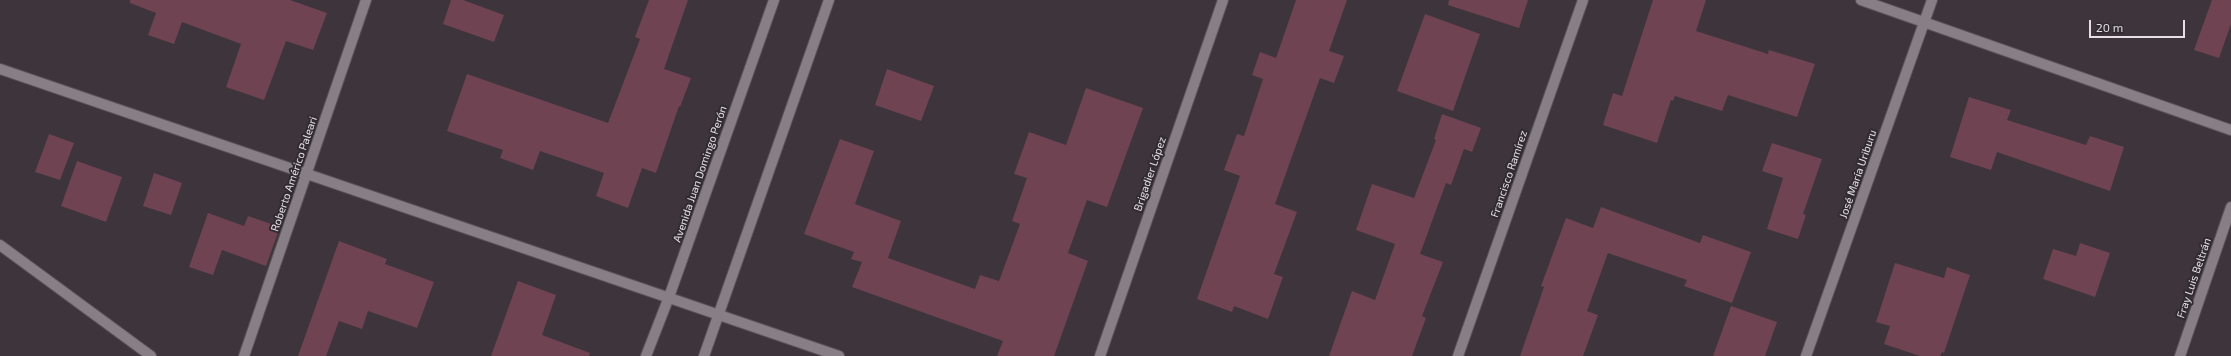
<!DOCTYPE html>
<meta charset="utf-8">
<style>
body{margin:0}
#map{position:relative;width:2231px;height:356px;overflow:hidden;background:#3d353b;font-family:"Exo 2",sans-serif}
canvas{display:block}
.scale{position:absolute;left:2089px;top:20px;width:96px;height:18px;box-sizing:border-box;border:2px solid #e4e0e3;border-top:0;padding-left:5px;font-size:12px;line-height:14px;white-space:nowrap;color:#e4e0e3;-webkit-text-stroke:3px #322b31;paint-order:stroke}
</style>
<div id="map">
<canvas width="2231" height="356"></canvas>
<div class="scale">20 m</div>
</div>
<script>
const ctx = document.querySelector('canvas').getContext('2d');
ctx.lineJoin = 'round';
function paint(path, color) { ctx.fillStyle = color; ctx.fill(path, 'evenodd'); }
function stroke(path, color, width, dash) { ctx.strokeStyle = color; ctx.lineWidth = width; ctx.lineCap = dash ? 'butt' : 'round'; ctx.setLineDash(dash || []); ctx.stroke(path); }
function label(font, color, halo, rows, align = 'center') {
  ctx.font = font + ' "Exo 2",sans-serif'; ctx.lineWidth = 4; ctx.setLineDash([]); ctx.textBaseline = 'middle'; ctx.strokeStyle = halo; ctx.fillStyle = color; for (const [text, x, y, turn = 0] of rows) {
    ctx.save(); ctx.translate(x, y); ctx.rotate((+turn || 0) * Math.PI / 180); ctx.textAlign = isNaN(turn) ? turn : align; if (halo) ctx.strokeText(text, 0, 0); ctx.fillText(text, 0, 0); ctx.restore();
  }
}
const building = new Path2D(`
 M130,0H290L327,13L313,50L286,41L264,100L226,87L241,44L182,22L174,44L148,35L156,13L130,3Z
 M451,0H463L504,15L494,42L443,24Z
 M649,0H688L664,69L691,78L680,107L679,106L656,173L642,168L628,208L596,196L604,173L540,151L533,170L500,158L503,150L447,131L467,74L608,123L640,39L635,37Z
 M1296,0H1347L1329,51L1344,56L1334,83L1320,78L1275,204L1297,212L1274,274L1283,277L1268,319L1234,306L1232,312L1197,299L1240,176L1224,170L1237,134L1244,136L1263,79L1252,75L1260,52L1276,58Z
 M1449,0H1528L1519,28L1448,5Z
 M1653,0H1706L1696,31L1768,54L1769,50L1815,64L1797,117L1728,95L1722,111L1675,96L1673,101L1671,100L1657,143L1603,125L1613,93L1622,96Z
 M2212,0H2231V24L2219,58L2194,50Z
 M1425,14L1480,34L1453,111L1397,91Z
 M887,69L934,86L921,121L875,105Z
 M1086,88L1143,108L1107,207L1087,200L1068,253L1088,261L1054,356H997L1003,341L852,287L862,262L851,259L854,252L804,234L840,139L874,151L855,204L901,221L888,258L975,289L980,275L999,281L1020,224L1012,221L1027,178L1014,174L1029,132L1066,145Z
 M1969,97L2011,110L2007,120L2086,145L2090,136L2124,147L2110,191L1997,152L1991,170L1950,157Z
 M1442,114L1481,128L1472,152L1464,149L1451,185L1446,183L1420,254L1443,262L1422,316L1426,318L1412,356H1329L1352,291L1375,300L1395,244L1356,230L1372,184L1414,198L1436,140L1434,139Z
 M49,134L74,143L60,180L35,172Z
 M1772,143L1822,159L1803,214L1806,215L1798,239L1767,229L1783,178L1762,171Z
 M77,161L122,177L106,222L61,206Z
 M154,173L182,183L171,215L143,206Z
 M1601,207L1700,243L1703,235L1751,252L1732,303L1684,286L1687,280L1608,253L1587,311L1598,315L1583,356H1520L1544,287L1541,286L1566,218L1593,228Z
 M208,213L244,226L248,216L280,227L266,266L222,250L213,275L189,267Z
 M339,241L387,259L385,264L434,282L417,328L368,311L362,329L339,321L326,356H298Z
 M2080,243L2110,253L2095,297L2043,279L2053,249L2076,256Z
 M1895,263L1944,278L1947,267L1970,275L1944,353L1942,352L1940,356H1920L1884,344L1890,326L1876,322Z
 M518,281L556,295L542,335L590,353L589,356H491Z
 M1731,306L1777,322L1765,356H1713Z`);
const minor = new Path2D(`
 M1861,0L2231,130
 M0,69L839,356
 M0,245L151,356
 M244,356L366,0
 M1100,356L1223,0
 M1458,356L1583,0
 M1806,356L1932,0
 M2180,356L2231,207`);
const tertiary = new Path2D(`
 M646,356L669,297L774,0
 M704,356L829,0`);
const streetNames = [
 ["Roberto Américo Paleari",294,174,-71],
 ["Avenida Juan Domingo Perón",700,174,-71],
 ["Brigadier López",1150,174,-71],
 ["Francisco Ramírez",1509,174,-71],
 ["José María Uriburu",1858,174,-71],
 ["Fray Luis Beltrán",2194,278,-71]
];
paint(building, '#6f4351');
stroke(minor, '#5a5458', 12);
stroke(tertiary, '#5a5458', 12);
stroke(minor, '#887f86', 10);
stroke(tertiary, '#887f86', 10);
label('11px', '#e4e0e3', '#322b31', streetNames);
</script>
